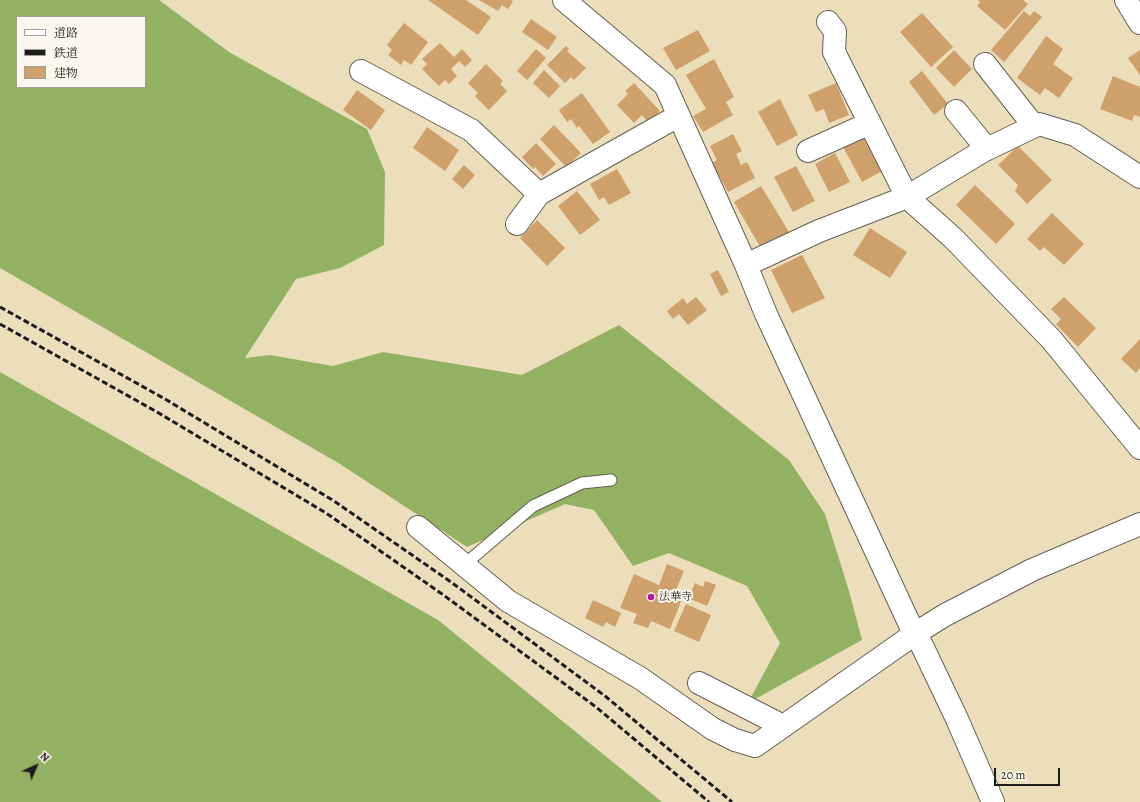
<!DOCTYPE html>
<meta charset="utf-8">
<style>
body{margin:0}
#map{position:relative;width:1140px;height:802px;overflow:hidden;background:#ecdeba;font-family:Alegreya,"Noto Serif JP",serif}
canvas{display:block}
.legend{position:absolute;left:16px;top:16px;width:130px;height:72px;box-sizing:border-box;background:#fbf7ec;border:1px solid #a29f99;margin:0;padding:5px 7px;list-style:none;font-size:12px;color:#1c1c1c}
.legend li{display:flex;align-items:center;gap:8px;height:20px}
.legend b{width:20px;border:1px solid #a29f99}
.north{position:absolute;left:16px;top:746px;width:40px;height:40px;-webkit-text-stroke:3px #fbf7ec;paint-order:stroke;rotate:44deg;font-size:11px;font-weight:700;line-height:16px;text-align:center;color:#1c1c1c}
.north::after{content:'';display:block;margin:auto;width:14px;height:18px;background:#1c1c1c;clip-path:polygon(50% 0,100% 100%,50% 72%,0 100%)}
.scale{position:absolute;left:994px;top:768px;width:66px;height:18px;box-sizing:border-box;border:2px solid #1c1c1c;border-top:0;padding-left:5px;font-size:12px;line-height:14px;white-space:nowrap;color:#1c1c1c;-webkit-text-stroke:3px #fbf7ec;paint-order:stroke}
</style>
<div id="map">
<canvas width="1140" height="802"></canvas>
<ul class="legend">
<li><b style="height:5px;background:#fff"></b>道路</li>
<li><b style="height:5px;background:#1c1c1c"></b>鉄道</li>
<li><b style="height:11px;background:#cea06c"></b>建物</li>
</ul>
<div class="north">N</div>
<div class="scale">20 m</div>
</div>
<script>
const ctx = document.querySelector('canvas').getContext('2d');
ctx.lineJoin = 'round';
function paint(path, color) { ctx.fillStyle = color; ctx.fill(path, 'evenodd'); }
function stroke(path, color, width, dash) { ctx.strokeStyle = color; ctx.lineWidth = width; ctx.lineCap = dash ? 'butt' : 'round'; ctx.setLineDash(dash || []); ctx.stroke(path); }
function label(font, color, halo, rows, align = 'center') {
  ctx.font = font + ' Alegreya,"Noto Serif JP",serif'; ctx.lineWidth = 4; ctx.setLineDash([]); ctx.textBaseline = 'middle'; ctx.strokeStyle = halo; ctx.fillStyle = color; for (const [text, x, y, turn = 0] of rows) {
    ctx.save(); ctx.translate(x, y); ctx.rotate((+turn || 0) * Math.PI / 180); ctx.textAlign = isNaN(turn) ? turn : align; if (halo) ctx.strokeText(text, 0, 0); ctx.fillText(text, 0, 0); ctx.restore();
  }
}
const forest = new Path2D(`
 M0,0H159L229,52L367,129L385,172L384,245L340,268L296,279L245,358L270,355L333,366L383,352L522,375L619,325L789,460L825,514L849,591L862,640L748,703L780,643L747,586L669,553L633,566L594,510L565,504L467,547L340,464L0,268ZM17,17H145V87H17Z
 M0,372L438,620L662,802H0Z`);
const building = new Path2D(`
 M428,0H466L491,17L478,35Z
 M479,0H511L513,1L508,9L502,5L498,11Z
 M978,0H1023L1028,4L1005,30L977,6L980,2Z
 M1024,11L1030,16L1034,11L1042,17L1004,62L991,50Z
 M922,13L953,47L931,67L900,32Z
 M531,19L557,37L548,50L522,32Z
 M404,23L428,42L411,65L404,60L401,65L388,55L392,50L387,45Z
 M698,30L710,51L676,70L663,48Z
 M1046,36L1063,49L1053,64L1073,78L1059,98L1045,88L1040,95L1017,78Z
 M440,43L454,57L462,49L472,60L465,67L459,61L451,69L457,76L449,84L445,80L439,86L422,69L427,64L422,59Z
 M566,46L569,49L567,51L586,68L574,80L571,77L565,83L547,65Z
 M536,49L546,58L527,80L517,71Z
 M954,50L972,69L954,87L936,68Z
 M1140,50V75L1128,58Z
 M714,59L734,97L726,102L733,115L703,132L693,116L706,109L686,75Z
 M486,64L503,81L500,84L507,91L489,110L475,96L478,93L468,83Z
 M544,70L560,86L549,98L533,83Z
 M922,71L948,104L934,115L909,82Z
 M1113,76L1140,87V117L1134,115L1132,121L1100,109Z
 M634,83L660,111L648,122L642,115L634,123L617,105L628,94L625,91Z
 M836,83L849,115L829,123L824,109L816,112L808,95Z
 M357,90L385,110L371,130L343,110Z
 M582,93L610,132L593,144L579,126L577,128L571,119L567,122L559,110Z
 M780,99L798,135L777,146L758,112Z
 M554,125L581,153L566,167L540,139Z
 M427,127L459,150L445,171L413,148Z
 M733,134L742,151L736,154L741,165L747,162L755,178L728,192L712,163L717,160L710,146Z
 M865,135L884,170L862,182L843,147Z
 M536,143L556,164L543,176L535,167L533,169L522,157Z
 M1018,146L1052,180L1027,204L1015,191L1018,185L998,165Z
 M835,153L850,182L829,192L815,164Z
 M464,165L475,175L463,189L452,179Z
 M796,166L815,201L793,212L774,177Z
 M617,169L631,193L609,205L604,197L599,200L590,184Z
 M975,185L1015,224L996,244L956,205Z
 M761,186L789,232L761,248L734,202Z
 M577,191L600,220L580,235L558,206Z
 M1052,213L1084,244L1064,265L1044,247L1040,251L1027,239Z
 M537,220L565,248L547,266L520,238Z
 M870,228L907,252L890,278L853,255Z
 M802,255L825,298L792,313L771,270Z
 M718,270L729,292L721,296L710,274Z
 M696,297L707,310L688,325L679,314L673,319L667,311L683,298L687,304Z
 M1064,297L1096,328L1078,347L1056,324L1061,319L1051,309Z
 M1140,339V368L1136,373L1121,359Z
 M667,564L684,571L674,595L682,599L670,629L651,621L648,628L633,623L637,614L620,608L634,574L659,585Z
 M705,581L716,585L707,606L688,598L695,583L703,587Z
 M593,600L621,613L615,627L606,622L603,627L585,618Z
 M686,604L711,615L699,642L674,631Z`);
const service = new Path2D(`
 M464,565L533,506L582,483L611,480`);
const minor = new Path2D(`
 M564,0L665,85L746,265L766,314L910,625L916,633L957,719L993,802
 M1126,0L1140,23
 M828,22L835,31L834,52L907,197L953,238L1051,339L1140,448
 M985,64L1034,126
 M361,71L471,130L539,194L678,116
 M956,111L987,149
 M808,151L870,123
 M517,224L539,194
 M746,265L819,231L907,197L983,151L1039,124L1075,135L1140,177
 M418,527L508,601L640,678L713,729L735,740L755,746L916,633L945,615L1032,570L1140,524
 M699,683L783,726`);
const rail = new Path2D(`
 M0,307L165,399L334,501L451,582L605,696L732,802
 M0,324L157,412L326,513L442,594L596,707L709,802`);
const markers = [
 [651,597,4,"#b5179e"]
];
const poiNames = [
 ["法華寺",659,597]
];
paint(forest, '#93b163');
paint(building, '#cea06c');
stroke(service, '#656053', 13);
stroke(minor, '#656053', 24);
stroke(service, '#fff', 11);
stroke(minor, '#fff', 22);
stroke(rail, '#1c1c1c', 3, [6, 3]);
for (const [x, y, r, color] of markers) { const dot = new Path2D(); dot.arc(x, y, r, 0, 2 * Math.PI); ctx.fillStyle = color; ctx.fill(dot); stroke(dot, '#fbf7ec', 1.5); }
label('11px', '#1c1c1c', '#fbf7ec', poiNames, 'left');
</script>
